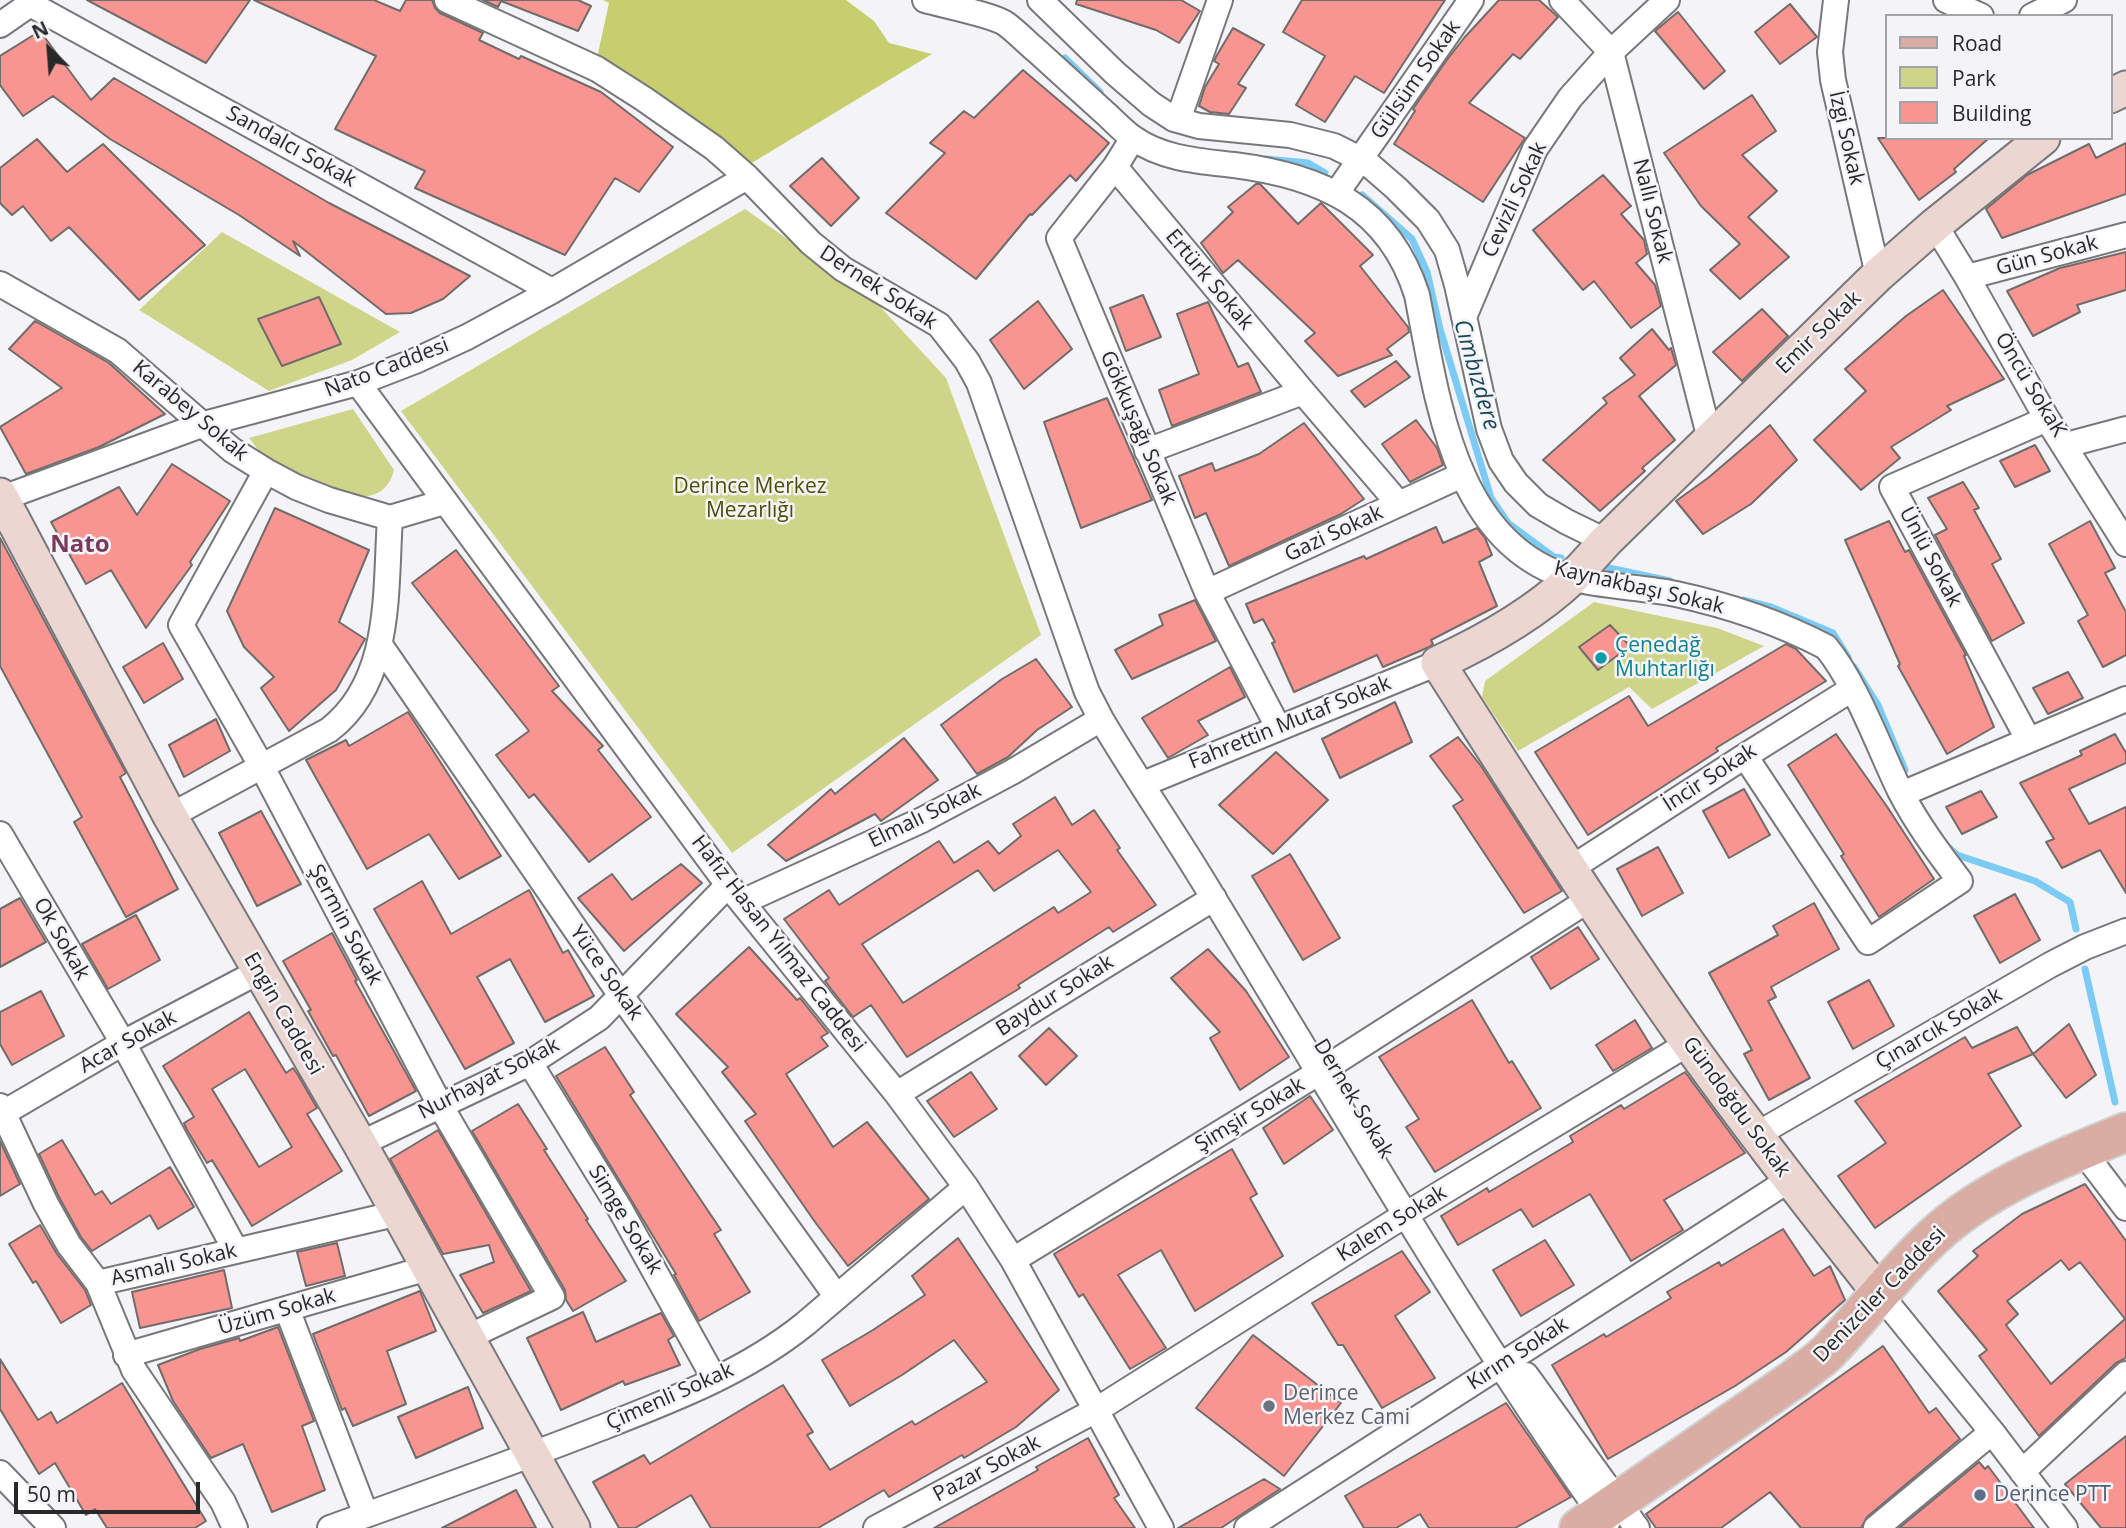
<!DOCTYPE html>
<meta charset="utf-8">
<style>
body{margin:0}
#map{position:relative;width:2126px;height:1528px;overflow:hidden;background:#f4f4f8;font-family:"Open Sans",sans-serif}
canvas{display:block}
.legend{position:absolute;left:1885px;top:14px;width:228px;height:126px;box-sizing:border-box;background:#f4f4f8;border:2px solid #a3a3a6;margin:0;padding:9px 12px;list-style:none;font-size:21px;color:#29292a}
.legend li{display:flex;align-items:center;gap:14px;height:35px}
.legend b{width:35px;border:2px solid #a3a3a6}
.north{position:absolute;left:14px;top:14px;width:70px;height:70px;-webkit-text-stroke:5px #f4f4f8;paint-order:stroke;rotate:335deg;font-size:19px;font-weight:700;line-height:28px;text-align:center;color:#29292a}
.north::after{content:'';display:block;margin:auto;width:24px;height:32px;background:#29292a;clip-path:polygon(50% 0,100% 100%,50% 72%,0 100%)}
.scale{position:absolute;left:14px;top:1482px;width:186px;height:32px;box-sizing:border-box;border:4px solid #29292a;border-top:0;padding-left:9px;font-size:21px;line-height:24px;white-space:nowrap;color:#29292a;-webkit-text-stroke:5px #f4f4f8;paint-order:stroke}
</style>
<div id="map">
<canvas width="2126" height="1528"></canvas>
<ul class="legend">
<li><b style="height:9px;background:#d9ada3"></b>Road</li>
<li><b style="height:19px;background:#cfd588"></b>Park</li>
<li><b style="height:19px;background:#f99591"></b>Building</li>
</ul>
<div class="north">N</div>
<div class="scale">50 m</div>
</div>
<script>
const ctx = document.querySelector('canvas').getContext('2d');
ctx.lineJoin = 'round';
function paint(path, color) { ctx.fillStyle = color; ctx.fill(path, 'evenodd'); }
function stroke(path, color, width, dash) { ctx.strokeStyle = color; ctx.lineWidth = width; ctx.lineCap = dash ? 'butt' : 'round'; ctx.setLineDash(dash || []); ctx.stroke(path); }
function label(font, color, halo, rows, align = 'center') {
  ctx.font = font + ' "Open Sans",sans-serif'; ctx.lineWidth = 5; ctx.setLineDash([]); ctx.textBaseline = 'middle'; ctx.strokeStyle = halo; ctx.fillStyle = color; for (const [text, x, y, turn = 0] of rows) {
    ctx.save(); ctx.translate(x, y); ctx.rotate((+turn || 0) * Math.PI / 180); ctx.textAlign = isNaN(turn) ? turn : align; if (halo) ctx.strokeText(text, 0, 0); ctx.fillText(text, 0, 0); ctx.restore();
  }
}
const green = new Path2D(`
 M745,209L874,300L946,378L1041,635L732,853L401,411Z
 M222,232L400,332L352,360L269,391L139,310Z
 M353,409L394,470C382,517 330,489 302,476C291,471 276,467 267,459C260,454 255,445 249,438Z
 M1594,602L1717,628L1764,646L1652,709L1629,687L1518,751L1482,697L1485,681Z`);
const forest = new Path2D(`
 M603,0H846L874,21L889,43L932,54L750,164L597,58L609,3Z`);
const stream = new Path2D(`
 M1065,58L1100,92
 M1266,159L1308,163L1325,173
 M1362,195L1412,239L1427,272L1440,329L1491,498L1508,523L1554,557L1561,558
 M1609,568L1670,581
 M1743,600L1771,607L1833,633L1848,657
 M1854,667L1878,705L1905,770
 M1949,848L1957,855L2035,881L2070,902L2076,929
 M2085,969L2115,1102`);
const building = new Path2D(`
 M87,0H250L206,63Z
 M254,0H374L400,11L406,0H432L435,8L440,13L483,33L479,40L519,59L521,56L601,92L673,147L639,192L615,178L565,255L415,188L425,171L335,129L376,56Z
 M483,0H578L591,6L578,31L501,1L498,7Z
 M1077,0H1181L1200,11L1179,43L1156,30L1076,4Z
 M1302,0H1445L1384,93L1355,76L1325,122L1296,105L1325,56L1283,32Z
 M1499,0H1539L1558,17L1520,59L1513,54L1469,103L1525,138L1483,202L1394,144L1415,111L1413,109L1446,61L1464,38Z
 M1790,4L1817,37L1780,64L1755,32Z
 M1678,12L1725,71L1704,89L1655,31Z
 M1233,28L1264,45L1238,84L1246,88L1229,114L1210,112L1199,106L1205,87L1219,64L1214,61L1217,55Z
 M40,31L91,100L114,78L329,203L470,276L443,299L411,313L386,314L293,241L300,256L239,215L110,139L53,96L23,116L0,85V56Z
 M1023,70L1109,143L1076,181L1070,175L1032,215L1030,214L976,279L886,213L945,153L930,143L964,111L974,118Z
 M1752,95L1776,131L1742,155L1777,191L1748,217L1789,257L1740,299L1710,270L1740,244L1701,206L1664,153Z
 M1878,138H1989L1954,169L1956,172L1919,200Z
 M37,139L67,172L103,144L205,245L139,300L69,227L51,241L23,206L12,215L0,203V168Z
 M2126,143V194L2002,238L1986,209L2027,175L2089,144L2096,158Z
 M822,158L859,198L831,226L790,186Z
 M1603,175L1631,206L1621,214L1644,240L1647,254L1636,263L1655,285L1661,306L1631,328L1594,281L1583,290L1533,230Z
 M1256,184H1260L1298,224L1321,203L1373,255L1360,266L1408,327L1409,332L1387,349L1392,355L1338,376L1305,341L1315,333L1238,260L1223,273L1201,243L1233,212L1228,207Z
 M2126,252V290L2077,305L2080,312L2033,336L2007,291L2060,268Z
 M1943,290L2004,379L1947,406L1951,410L1891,447L1900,458L1861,490L1814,440L1866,391L1845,369L1906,316Z
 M1143,295L1161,337L1126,351L1110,308Z
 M319,297L341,344L282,366L258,319Z
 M1038,301L1072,349L1024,389L990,340Z
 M1208,302L1238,367L1248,363L1261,392L1172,426L1159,390L1199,374L1177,314Z
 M1762,309L1788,336L1742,381L1713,352Z
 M35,321L109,363L165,414L99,447L26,474L0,427L62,388L9,349Z
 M1652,329L1669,350L1671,348L1676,365L1639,396L1675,440L1642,468L1645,471L1600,511L1543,460L1607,403L1603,398L1635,375L1620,358Z
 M1396,361L1410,377L1365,407L1351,391Z
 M1107,398L1152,500L1081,528L1044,422Z
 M1416,420L1437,448L1443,465L1410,482L1382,444Z
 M1304,423L1364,499L1341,514L1229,566L1206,513L1195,518L1179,476L1212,463L1215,471L1259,454Z
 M1770,425L1797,460L1751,504L1703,534L1676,501L1708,478Z
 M2035,445L2050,471L2015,487L2000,461Z
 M172,464L230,501L190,562L192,565L146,628L111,570L86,584L51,522L119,487L137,515Z
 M1963,482L1979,508L1974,510L2001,559L1992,564L2024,623L1992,641L1935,535L1947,529L1928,498Z
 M275,508L369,550L339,622L365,639L336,690L289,731L261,688L274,677L244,647L227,611Z
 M1889,521L1905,552L1909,550L1966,655L1964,656L1994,727L1947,754L1898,666L1900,664L1845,540Z
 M2090,521L2115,568L2105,573L2126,612V655L2103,667L2078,621L2088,615L2049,544Z
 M1436,527L1443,543L1477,528L1485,538L1492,555L1479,562L1497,606L1431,640L1433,644L1429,647L1383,667L1377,655L1294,692L1272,643L1275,642L1263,619L1254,623L1246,604L1364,556L1366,559Z
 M0,538L126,773L120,777L178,889L126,917L74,822L82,817L0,666Z
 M456,550L559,686L552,691L603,746L598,750L651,817L589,862L534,794L529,798L496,755L529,731L412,583Z
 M1195,600L1216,641L1132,679L1115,650L1163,625L1159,615Z
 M1610,625L1630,646L1598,670L1579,647Z
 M163,643L183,679L144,703L123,667Z
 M1786,644L1796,649L1826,681L1716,748L1718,751L1588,835L1535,752L1629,696L1648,726Z
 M1036,659L1072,707L1037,730L1008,757L977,774L941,725L1002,679Z
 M1230,667L1245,697L1198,721L1208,735L1168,758L1142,718Z
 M2068,672L2083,698L2048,714L2033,688Z
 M1395,702L1412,742L1340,778L1322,739Z
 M408,712L501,856L459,879L429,834L367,869L306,760L346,740L349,746Z
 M216,719L230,751L184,777L169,745Z
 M1836,734L1888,808L1934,879L1879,917L1841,856L1844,854L1788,765Z
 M2115,734L2126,753V763L2069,789L2089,824L2126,807V893L2100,850L2062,868L2046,842L2054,839L2020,783L2082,755L2080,751Z
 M1458,737L1481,766L1562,891L1524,913L1453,806L1463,800L1430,756Z
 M904,738L938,780L881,821L875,814L786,861L768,845L831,789L835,794Z
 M1276,752L1328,800L1273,854L1219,805Z
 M1744,789L1770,835L1729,858L1703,811Z
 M1981,791L1997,817L1962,834L1946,807Z
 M1055,797L1072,825L1094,810L1120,848L1117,850L1156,905L1113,932L1109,927L1018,985L1020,988L907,1057L871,1005L853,1017L825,981L829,978L784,919L829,890L839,905L939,841L954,863L988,841L999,854L1021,836L1013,824ZM1058,850L1091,892L1058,913L1054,907L903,1003L862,944L978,870L994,891Z
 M261,811L301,884L257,906L219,833Z
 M1658,847L1683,893L1642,916L1617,869Z
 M1290,854L1340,938L1303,960L1252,876Z
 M681,864L702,883L624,951L578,898L612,874L632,900Z
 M422,881L451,934L529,890L563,953L568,950L594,996L545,1022L510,959L477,977L514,1043L465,1069L374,909Z
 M2015,894L2040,940L2000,963L1974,916Z
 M20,898L46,942L0,967V909Z
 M1814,903L1839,949L1771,987L1776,997L1768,1001L1810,1078L1769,1100L1744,1054L1752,1050L1709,973L1778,935L1773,926Z
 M136,915L160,960L108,989L82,944Z
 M1578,927L1599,959L1551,989L1531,957Z
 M332,933L357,980L355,981L416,1091L369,1116L336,1055L333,1056L308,1011L311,1010L283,961Z
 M749,947L797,1000L800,998L828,1033L821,1037L828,1046L786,1074L833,1147L867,1122L929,1199L848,1266L815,1222L745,1121L756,1114L722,1072L728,1067L676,1014Z
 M1208,949L1246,991L1289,1057L1240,1090L1210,1038L1220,1032L1171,978Z
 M1869,980L1894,1026L1853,1049L1828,1002Z
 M41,991L64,1036L12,1065L0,1044V1012Z
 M1472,1000L1509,1063L1512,1061L1541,1108L1435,1172L1406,1127L1419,1119L1379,1057Z
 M249,1012L286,1073L293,1068L298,1075L317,1108L307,1114L342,1171L252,1226L212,1160L207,1163L187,1130L184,1123L194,1117L163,1066ZM245,1069L292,1147L259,1167L212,1089Z
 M1635,1020L1652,1048L1613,1071L1596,1045Z
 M2069,1024L2096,1075L2066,1098L2033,1054Z
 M2017,1027L2033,1054L1988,1074L2021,1126L1875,1228L1838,1176L1886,1143L1855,1101L1965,1037L1972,1048Z
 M1049,1028L1077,1056L1046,1085L1019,1056Z
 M605,1047L634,1092L630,1095L721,1230L714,1234L750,1292L699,1321L674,1275L676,1274L556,1076Z
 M971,1072L997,1109L954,1137L927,1101Z
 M1685,1072L1745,1153L1664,1200L1683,1230L1631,1261L1590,1194L1533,1227L1521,1209L1458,1245L1441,1216L1487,1188L1489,1192L1573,1142L1570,1136L1621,1105L1624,1109Z
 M1310,1096L1333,1130L1284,1164L1263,1128Z
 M518,1104L547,1149L544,1150L588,1219L586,1220L626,1281L573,1311L566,1300L565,1290L472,1131Z
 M438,1130L531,1291L483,1313L460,1275L494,1262L489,1245L443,1254L390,1159Z
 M62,1140L95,1195L102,1191L111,1204L170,1167L194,1207L158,1229L150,1215L92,1251L81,1237L59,1197L39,1154Z
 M0,1141L20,1184L0,1196Z
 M1232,1149L1257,1194L1250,1198L1283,1256L1195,1311L1161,1250L1118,1275L1166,1348L1130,1369L1083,1294L1079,1297L1054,1254Z
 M2085,1184L2126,1241V1358L2116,1363L2039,1436L1979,1356L1987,1350L1938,1291L1978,1256L1973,1251L2022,1214ZM2061,1260L2069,1270L2080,1262L2125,1319L2051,1384L2006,1325L2018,1314L2007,1301Z
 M40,1225L57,1254L85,1290L91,1305L61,1323L36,1281L33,1283L9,1244Z
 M1783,1229L1814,1276L1830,1266L1845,1300L1786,1352L1735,1386L1608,1459L1552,1365L1604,1334L1606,1337L1671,1298L1667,1292L1719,1262L1721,1266Z
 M958,1238L1059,1390L1016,1427L964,1458L962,1455L889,1497L884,1490L818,1528H711L691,1495L635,1528H619L593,1482L644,1455L650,1464L783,1385L813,1432L807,1435L830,1470L912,1421L915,1425L987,1382L954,1340L902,1375L850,1406L822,1360L873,1330L925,1295L912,1276Z
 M1545,1240L1574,1285L1521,1316L1493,1270Z
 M337,1243L345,1276L306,1286L297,1252Z
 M1402,1251L1430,1292L1395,1316L1435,1378L1382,1408L1343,1345H1338L1312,1303Z
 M224,1270L232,1308L140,1328L132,1292Z
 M420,1291L436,1331L387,1351L406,1404L353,1426L345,1408L342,1410L313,1334Z
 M583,1312L596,1342L661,1313L674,1336L668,1340L680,1365L625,1385L623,1381L561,1410L527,1338Z
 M278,1327L314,1421L302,1426L325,1490L272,1512L243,1444L211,1458L173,1401L158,1365L200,1349L239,1338L240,1341Z
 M1253,1335L1341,1403L1284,1476L1196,1408Z
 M1883,1346L1929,1413L1936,1408L1960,1439L1867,1517L1861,1528H1801L1770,1492L1721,1528H1656L1646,1514Z
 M0,1359L38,1420L51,1412L57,1423L122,1383L206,1521L195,1528H107L95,1509L86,1515L55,1463L39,1474L0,1409Z
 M468,1387L483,1428L416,1458L398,1417Z
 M1506,1403L1571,1497L1515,1528H1429L1420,1514L1396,1528H1364L1345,1496Z
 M2126,1436V1528H2101L2065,1484Z
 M1088,1438L1119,1495L1114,1498L1135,1528H934L1038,1470L1036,1467Z
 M1979,1462L1985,1469L1988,1466L2034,1528H1899Z
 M1264,1479L1280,1489L1221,1528H1178Z
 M516,1490L536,1528H442Z`);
const street = new Path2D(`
 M447,0L597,69L644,99L714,148L747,177L811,243L843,269L939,325L967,361L979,383L1077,664L1087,692L1101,719C1137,780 1178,838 1214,899C1342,1109 1465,1322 1607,1523
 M925,0C942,5 994,15 1006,24C1017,32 1027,43 1038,52C1060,72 1083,93 1105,113C1114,121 1123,131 1133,138C1163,159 1199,161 1234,165C1321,176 1389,206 1417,295C1437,396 1453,544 1571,578C1605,587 1642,587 1676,594C1727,605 1780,623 1826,647C1856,683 1879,748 1900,791C1917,824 1938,852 1960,881L1868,942L1745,756
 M1040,0L1115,73L1151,104L1174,119L1199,126L1290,135L1334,146L1366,162L1396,188L1428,220L1447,250L1457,285L1489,429L1501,461L1516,483L1538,505L1567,522L1606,541
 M1562,0L1611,52L1710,439
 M1836,0L1830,52L1833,80L1878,275
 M1946,0L1981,16
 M30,4L552,291
 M2032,16L2064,0
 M0,25L36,0
 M1178,120L1220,0
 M1133,138L1115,167L1059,238L1207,592L1278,727
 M1115,167L1303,392L1399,504
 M1336,194L1471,0
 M1935,225L1967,277L2047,419L2126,544
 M1967,277L2126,235
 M0,284L118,351L232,450L266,471L296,487L329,500L390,518L444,502
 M1464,317L1535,149L1570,98L1611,52L1667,0
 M358,383L728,885L897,1094L966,1187L1013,1260L1161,1528
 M2066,445L2126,429
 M1147,451L1303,392
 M266,471L181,625L262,767L440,1105L552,1297L468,1337
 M0,499L204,424L358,383L415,361L467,337L552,291L747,177
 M1207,592L1462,475
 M380,645L622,997L837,1297
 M2028,739L1892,487L2047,419
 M1143,784L1438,663
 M1902,794L2126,699
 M170,816L329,730C393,681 385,590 390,518
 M0,834L123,1043L236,1251
 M1570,869L1745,756L1852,689
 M742,902L922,820L1012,772L1101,719
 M530,1063L620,1209L715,1380
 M897,1094L1214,898
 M0,1106L46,1204L69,1245L98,1283L399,1213
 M0,1115L123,1043L258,972
 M1756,1135L2050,965L2085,947L2126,931
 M360,1144L530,1063L599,1018L728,885
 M2082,1150L2126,1208
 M1013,1260L1318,1073L1590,899
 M98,1283L134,1370L223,1502L235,1528
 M1879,1293L1992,1432L2065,1528
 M287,1309L366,1515
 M126,1355L428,1268
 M1526,1375L1637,1528
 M2022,1472L2126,1374
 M0,1473L53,1528
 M330,1528C418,1496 506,1465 593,1431C667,1402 743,1374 805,1324L966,1187
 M876,1528L1098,1409L1405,1215L1689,1043
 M1247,1528L1789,1180
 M1876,1528L1992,1432`);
const secondary = new Path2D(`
 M2110,96L2126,88
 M0,495L170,816L360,1144L573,1528
 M1879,1293C1814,1211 1750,1129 1689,1044C1601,920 1520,791 1438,663C1486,641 1534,614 1572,578C1584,566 1595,553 1606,541L1878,275L1935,225L2043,138`);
const primary = new Path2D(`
 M1579,1528L1794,1379C1805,1370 1818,1362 1828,1352C1864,1314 1895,1272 1933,1237C1986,1187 2060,1159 2126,1132`);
const markers = [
 [1601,658,7,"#0f9aa8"],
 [1269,1406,7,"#6b7280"],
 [1980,1495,7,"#5c6f8a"]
];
const streetNames = [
 ["Gülsüm Sokak",1416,80,-55],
 ["İzgi Sokak",1846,138,77],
 ["Sandalcı Sokak",291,147,29],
 ["Cevizli Sokak",1515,200,-65],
 ["Nallı Sokak",1652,211,76],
 ["Gün Sokak",2047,256,-15],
 ["Ertürk Sokak",1209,280,50],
 ["Dernek Sokak",878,288,33],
 ["Emir Sokak",1819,333,-44],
 ["Nato Caddesi",387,368,-21],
 ["Öncü SokaK",2030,385,59],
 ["Karabey Sokak",190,411,40],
 ["Gökkuşağı Sokak",1138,428,67],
 ["Gazi Sokak",1334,534,-25],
 ["Ünlü Sokak",1930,557,62],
 ["Kaynakbaşı Sokak",1639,588,13],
 ["Fahrettin Mutaf Sokak",1290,723,-22],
 ["İncir Sokak",1710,778,-33],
 ["Elmalı Sokak",925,816,-26],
 ["Şermin Sokak",345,925,62],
 ["Ok Sokak",61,939,60],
 ["Hafız Hasan Yılmaz Caddesi",778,944,52],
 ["Yüce Sokak",606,973,55],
 ["Baydur Sokak",1055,996,-32],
 ["Engin Caddesi",283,1014,60],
 ["Çınarcık Sokak",1939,1029,-30],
 ["Acar Sokak",128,1042,-29],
 ["Nurhayat Sokak",489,1079,-27],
 ["Dernek Sokak",1353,1099,59],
 ["Gündoğdu Sokak",1736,1107,54],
 ["Şimşir Sokak",1250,1115,-31],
 ["Simge Sokak",625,1220,59],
 ["Kalem Sokak",1392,1224,-32],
 ["Asmalı Sokak",174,1265,-13],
 ["Denizciler Caddesi",1880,1295,-46],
 ["Üzüm Sokak",277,1312,-16],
 ["Kırım Sokak",1518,1354,-33],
 ["Çimenli Sokak",670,1397,-24],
 ["Pazar Sokak",987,1469,-28]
];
const parkNames = [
 ["Derince Merkez",750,487],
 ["Mezarlığı",750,511]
];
const cultureNames = [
 ["Çenedağ",1615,646],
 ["Muhtarlığı",1615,670]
];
const worshipNames = [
 ["Derince",1283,1394],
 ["Merkez Cami",1283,1418]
];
const serviceNames = [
 ["Derince PTT",1994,1495]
];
const waterNames = [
 ["Cımbızdere",1476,375,74]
];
const quarterNames = [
 ["Nato",80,545]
];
paint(green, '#cfd588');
paint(forest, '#c7ce6d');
stroke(stream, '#7ccbf4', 7);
paint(building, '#f99591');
stroke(building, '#706c6b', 2);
stroke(street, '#78787b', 28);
stroke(secondary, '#78787b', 37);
stroke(primary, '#d0d0d0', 42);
stroke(street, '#fff', 24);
stroke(secondary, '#ecd6d1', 33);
stroke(primary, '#d9ada3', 38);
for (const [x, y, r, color] of markers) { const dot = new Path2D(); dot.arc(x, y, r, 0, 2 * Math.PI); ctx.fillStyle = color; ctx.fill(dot); stroke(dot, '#f4f4f8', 2.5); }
label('21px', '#29292a', '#f4f4f8', streetNames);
label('21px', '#4c4f01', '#f4f4f8', parkNames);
label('21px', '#0d838f', '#f4f4f8', cultureNames, 'left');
label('21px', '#5b616d', '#f4f4f8', worshipNames, 'left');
label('21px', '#4e5e75', '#f4f4f8', serviceNames, 'left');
label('italic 23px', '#174459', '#f4f4f8', waterNames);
label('bold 24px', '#7c3a5b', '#f4f4f8', quarterNames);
</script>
